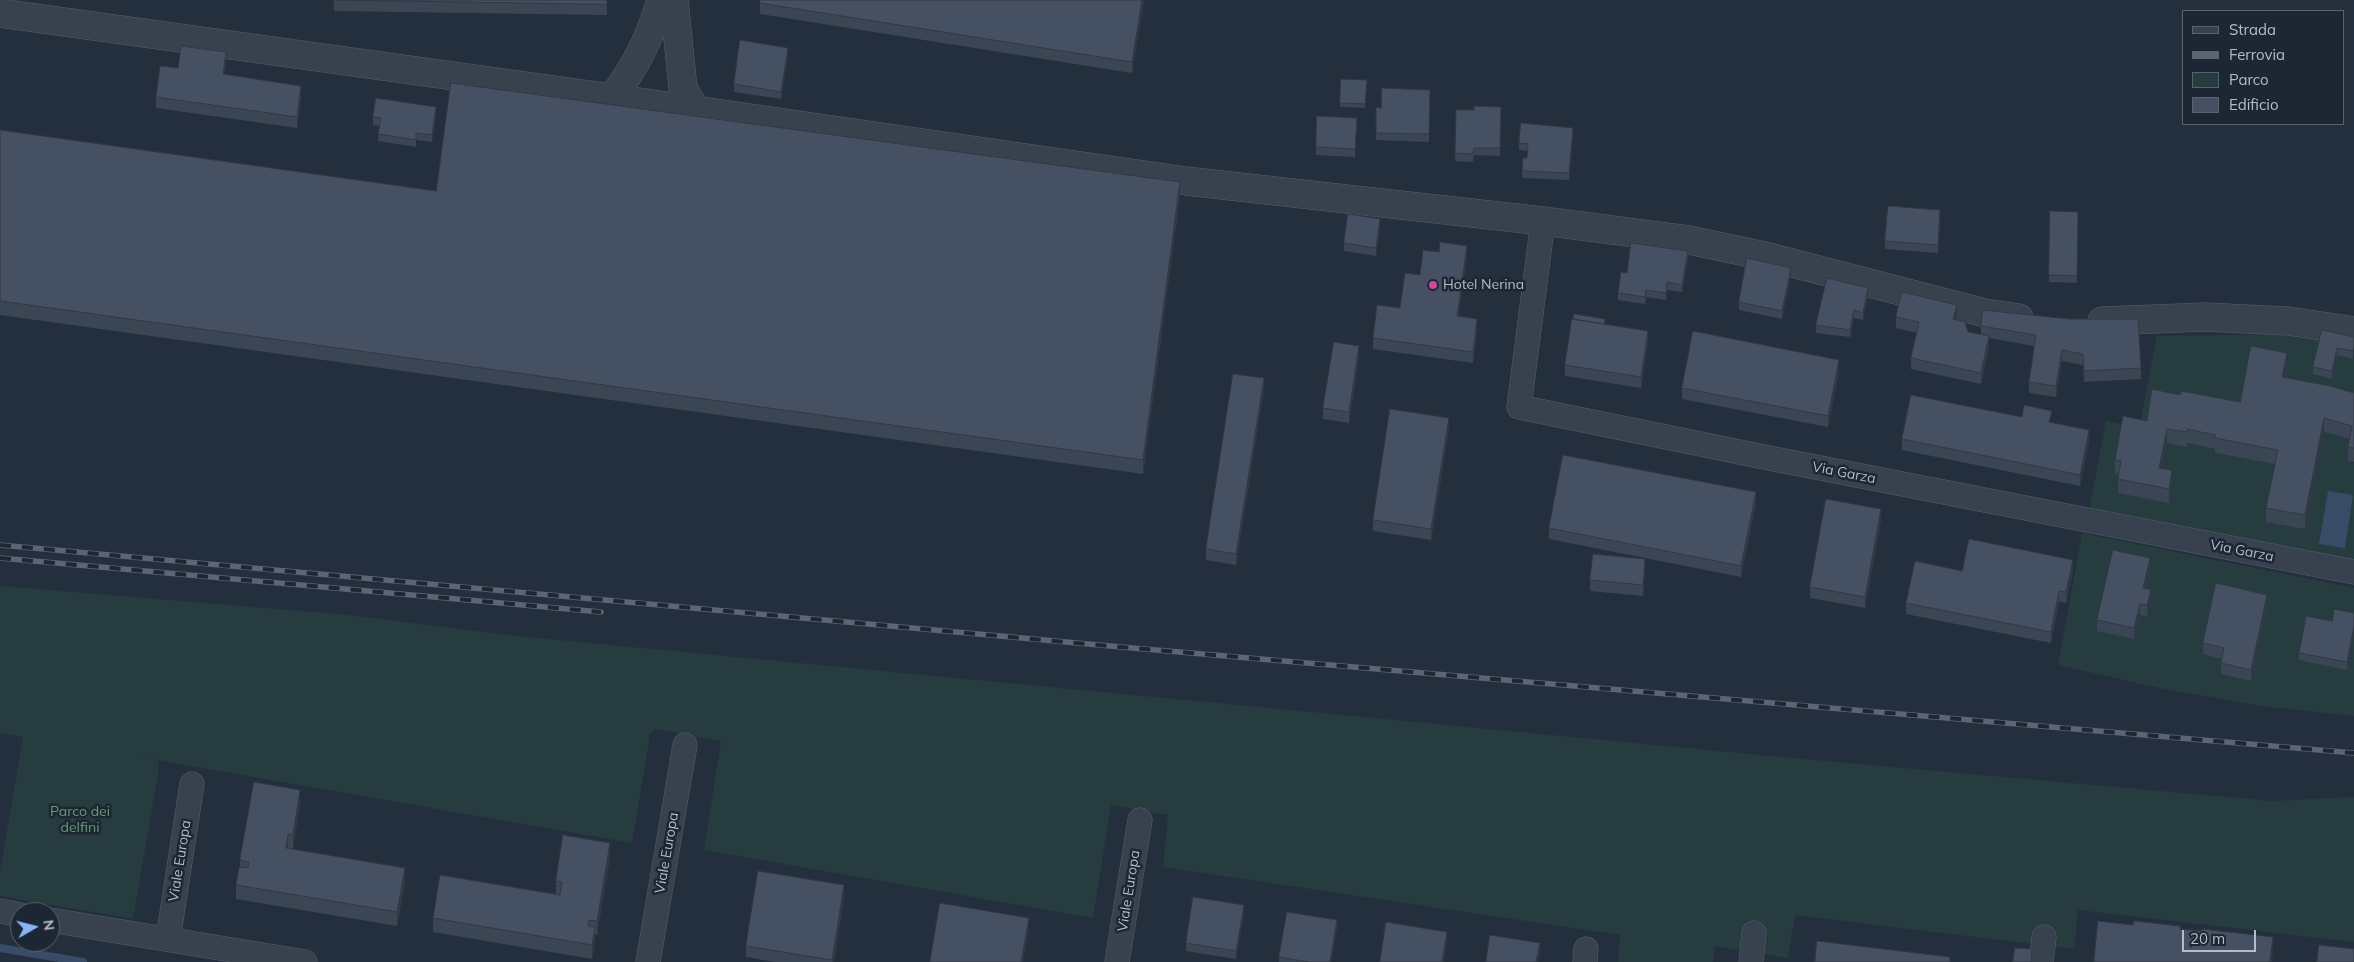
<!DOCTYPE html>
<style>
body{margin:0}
#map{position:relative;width:2354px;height:962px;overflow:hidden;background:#242f3e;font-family:Mulish,sans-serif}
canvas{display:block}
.legend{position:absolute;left:2182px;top:10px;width:162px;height:115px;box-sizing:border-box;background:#1d2633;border:1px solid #59626f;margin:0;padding:6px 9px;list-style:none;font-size:15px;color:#b4bcc9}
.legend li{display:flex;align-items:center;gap:10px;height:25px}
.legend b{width:25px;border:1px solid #59626f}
.north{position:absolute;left:10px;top:902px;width:50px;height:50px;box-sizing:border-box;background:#1d2633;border:1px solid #59626f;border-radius:50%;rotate:82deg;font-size:14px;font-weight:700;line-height:20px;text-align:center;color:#b4bcc9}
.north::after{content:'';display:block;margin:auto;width:18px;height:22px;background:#8ab4f8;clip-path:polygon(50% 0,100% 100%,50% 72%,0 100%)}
.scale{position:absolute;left:2182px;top:930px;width:74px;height:22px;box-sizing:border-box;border:2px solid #b4bcc9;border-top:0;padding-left:6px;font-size:15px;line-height:18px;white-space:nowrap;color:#b4bcc9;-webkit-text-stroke:4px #1d2633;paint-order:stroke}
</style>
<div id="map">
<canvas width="2354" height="962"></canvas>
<ul class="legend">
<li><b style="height:6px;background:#38414e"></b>Strada</li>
<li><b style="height:6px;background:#5a6575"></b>Ferrovia</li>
<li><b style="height:14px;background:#263c3f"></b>Parco</li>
<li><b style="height:14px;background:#455162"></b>Edificio</li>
</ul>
<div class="north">N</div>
<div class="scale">20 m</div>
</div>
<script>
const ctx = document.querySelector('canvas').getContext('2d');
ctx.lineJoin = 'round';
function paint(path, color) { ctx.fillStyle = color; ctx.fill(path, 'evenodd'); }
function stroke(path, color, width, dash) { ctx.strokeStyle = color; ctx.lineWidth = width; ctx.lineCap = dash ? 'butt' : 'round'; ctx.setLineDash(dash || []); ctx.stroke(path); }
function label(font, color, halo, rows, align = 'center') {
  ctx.font = font + ' Mulish,sans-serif'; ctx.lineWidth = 5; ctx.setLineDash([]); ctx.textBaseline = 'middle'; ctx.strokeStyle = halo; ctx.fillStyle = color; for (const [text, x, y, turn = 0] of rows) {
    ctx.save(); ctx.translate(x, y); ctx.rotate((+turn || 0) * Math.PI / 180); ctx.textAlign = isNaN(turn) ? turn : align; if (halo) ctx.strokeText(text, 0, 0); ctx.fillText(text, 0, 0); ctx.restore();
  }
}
const green = new Path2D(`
 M2287,334L2322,337L2313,374L2332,379L2337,355L2353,359L2354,353V409L2240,416L2147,435L2115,474L2159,482L2167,443L2187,446V443L2215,449V453L2278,464L2305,529L2324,432L2352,440L2348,461L2354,463V563L2088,516L2106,421L2139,428L2157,336Z
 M2082,533L2354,588V716L2261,706L2159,688L2058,665Z
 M0,586L349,615L507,635L1781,757L2272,801L2354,797V942L2078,910L2074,949L1795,915L1788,958L1715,946L1713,962H1618L1620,935L1163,867L1168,815L1111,805L1093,918L704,850L721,741L655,729L650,735L632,843L139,757L158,761L159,768L133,919L0,896V872L23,737L0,733Z`);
const water = new Path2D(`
 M2328,491L2353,495L2345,548L2319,544Z`);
const stream = new Path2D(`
 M0,948L83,962`);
const minor = new Path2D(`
 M1543,221L1519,407L1769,458L2354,572
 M0,911L20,915
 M50,920L305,962
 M168,939L192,784
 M648,962L685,745
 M1117,962L1140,820
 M1585,962L1586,949
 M1751,962L1754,933
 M2041,962L2044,937`);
const tertiary = new Path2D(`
 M674,0L683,88L696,111
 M0,13L612,98L1186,181L1543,221L1689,240L1769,257L1985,313L2019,318
 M612,98C637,64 649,40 661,0
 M2102,321L2205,317L2288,321L2354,331`);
const rail = new Path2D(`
 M0,545L1121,647L2354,753
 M0,558L601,612`);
const wall = new Path2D(`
 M334,0H607V15L334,11Z
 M1144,0L1132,73L760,14V3Z
 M788,55L781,99L734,92V84Z
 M226,63L224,75L301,97L297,128L156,108V97L178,68Z
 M1341,79L1367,80L1365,108L1340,107Z
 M1430,90L1429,142L1376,140V107L1381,108Z
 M1501,107L1500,156L1474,155L1473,162L1455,161L1456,110H1474Z
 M436,114L432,142L416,140V147L378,141L379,126L373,125V117Z
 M1357,118L1355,157L1316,155V147Z
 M0,130L436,191L1180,196L1143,474L0,315Z
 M1573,136L1569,180L1522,178V171L1527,158V151L1519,150V143Z
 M2050,211L2078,212L2077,283L2049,282Z
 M1940,218L1938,253L1885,249V241Z
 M1380,226L1376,256L1344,251V243Z
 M1467,257L1458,317L1477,330L1473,363L1373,349V338L1400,308L1420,275Z
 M1688,259L1682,292L1667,290L1666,300L1646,297L1645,304L1618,300V293L1627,273Z
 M1791,275L1782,319L1739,310V302Z
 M1868,295L1863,320L1854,318L1850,337L1816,333V325Z
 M1983,310L2141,368V379L2084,382L2083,365L2062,361L2056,397L2029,393V382L2034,346L1989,338V347L1981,384L1911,369V358L1917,333L1896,328V317L1957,316L1956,320L1968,332L1981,335V326Z
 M2322,330L2354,337L2353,359L2337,355L2332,379L2313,374V367Z
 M1648,342L1641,388L1565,376V365Z
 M1359,357L1349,423L1323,419V408Z
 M2287,367L2285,377L2354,393V462L2348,461V447L2349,439L2324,432L2305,529L2266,522V508L2275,464L2215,453V449L2187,443V447L2167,443L2162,468L2172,484L2169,503L2118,493V475L2115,474V460L2147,421L2180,395L2240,402Z
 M1839,371L1828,427L1682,399V388Z
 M1264,389L1236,565L1206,560V549Z
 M2051,422L2089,441L2080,486L1902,450V439Z
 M1449,429L1431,540L1373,531V520Z
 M1756,503L1741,577L1549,539V528Z
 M1881,520L1865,608L1810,598V587Z
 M2150,569L2145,588L2151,601L2147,616L2140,615L2134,639L2097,631V620Z
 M1645,570L1643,596L1590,591V580Z
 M1962,571H2073L2066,603L2059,601L2051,643L1906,614V603Z
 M2267,606L2251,681L2221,674V663L2222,659L2203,654V643Z
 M2354,613L2347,670L2299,660V653L2332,621Z
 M300,804L293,849L405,882L397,926L236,899V885L240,867V860Z
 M610,857L597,935H595V941L592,959L433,932V918L556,894V881Z
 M844,896L834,962H775L746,957V946Z
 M1244,913L1236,959L1186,951V943Z
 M1337,927L1331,962H1279V957Z`);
const shadedWall = new Path2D(`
 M1142,0H1144L1132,73V62Z
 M788,48V55L781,99V92Z
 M226,52V63L223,85V74Z
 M301,86V97L297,128V117Z
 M436,107V114L432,142V135Z
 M1573,128V136L1569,180V173Z
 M1180,182V196L1143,474V460Z
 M1380,219V226L1376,256V248Z
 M1467,246V257L1457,327V316Z
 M1688,251V259L1682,292V285Z
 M1791,268V275L1782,319V311Z
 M1868,288V295L1863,320V313Z
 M1957,305V316L1953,330V319Z
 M1854,310V318L1850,337V330Z
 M1477,319V330L1473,363V352Z
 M1648,331V342L1641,388V377Z
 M1989,336V347L1981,384V373Z
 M1359,346V357L1349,423V412Z
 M2337,348V355L2332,379V371Z
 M2062,350V361L2056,397V386Z
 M2287,353V367L2282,391V377Z
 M1839,360V371L1828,427V416Z
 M1264,378V389L1236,565V554Z
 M1449,418V429L1431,540V529Z
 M2324,418V432L2305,529V515Z
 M2167,429V443L2159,482V468Z
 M2089,430V441L2080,486V475Z
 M2172,470V484L2169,503V489Z
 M1756,492V503L1741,577V566Z
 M1881,509V520L1865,608V597Z
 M2150,558V569L2143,599V588Z
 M1645,559V570L1643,596V585Z
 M2073,560V571L2066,603V592Z
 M2151,590V601L2147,616V605Z
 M2059,591V601L2051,643V632Z
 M2267,595V606L2251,681V670Z
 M2140,604V615L2134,639V628Z
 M2354,626V634L2347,670V662Z
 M300,790V804L293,849V835Z
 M288,834V849L286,848Z
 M610,843V857L597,935V921Z
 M405,868V882L397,926V912Z
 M844,885V896L834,962H832Z
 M1244,905V913L1236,959V951Z
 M1029,918V929L1023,962H1021Z
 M1337,920V927L1331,962H1330Z
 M595,927V941L592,959V945Z
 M1447,932V943L1444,962H1442Z
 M2273,937V951L2272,962H2270Z
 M1540,943V954L1538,962H1536Z`);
const building = new Path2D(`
 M334,0H607V4Z
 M760,0H1142L1132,62L760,3Z
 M740,40L788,48L781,92L734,84Z
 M181,46L226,52L223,74L301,86L297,117L156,97L160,66L178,68Z
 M1341,79L1367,80L1365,104L1340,103Z
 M451,83L1180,182L1143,460L0,301V130L436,191Z
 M1382,88L1430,90L1429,134L1376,133V107L1381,108Z
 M376,98L436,107L432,135L416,133V140L378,134L381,118L373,117Z
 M1474,106L1501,107L1500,148H1474L1473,154L1455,153L1456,110H1474Z
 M1317,116L1357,118L1355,149L1316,147Z
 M1521,123L1573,128L1569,173L1522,171L1523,158H1527L1528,144L1519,143Z
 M1888,206L1940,210L1938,245L1885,241Z
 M2050,211L2078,212L2077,276L2049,275Z
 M1348,214L1380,219L1376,248L1344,243Z
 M1440,242L1467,246L1457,316L1477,319L1473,352L1373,338L1377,305L1400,308L1405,273L1420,275L1423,250L1439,252Z
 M1631,243L1688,251L1682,285L1667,282L1666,293L1646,290L1645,297L1618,293L1621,272L1627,273Z
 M1747,258L1791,268L1782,311L1739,302Z
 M1827,278L1868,288L1863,313L1854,310L1850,330L1816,325Z
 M1902,292L1957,305L1953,319L1965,322L1968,332L1989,336L1981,373L1911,358L1919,322L1896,317Z
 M1983,310L2069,319H2138L2141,368L2084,371L2083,354L2062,350L2056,386L2029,382L2036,335L1981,326Z
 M1574,314L1605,319L1604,324L1573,319Z
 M1572,319L1648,331L1641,377L1565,365Z
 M2322,330L2354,337V346L2353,351L2337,348L2332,371L2313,367Z
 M1693,331L1839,360L1828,416L1682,388Z
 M1334,342L1359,346L1349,412L1323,408Z
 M2251,346L2287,353L2282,377L2330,386L2354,393V448L2348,447L2352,426L2324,418L2305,515L2266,508L2278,450L2215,438V435L2187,429V432L2167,429L2159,468L2172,470L2169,489L2118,479L2121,461L2115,460L2123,416L2147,421L2152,389L2180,395L2181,391L2240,402Z
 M1233,374L1264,378L1236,554L1206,549Z
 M1911,395L2022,417L2024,405L2052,411L2049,422L2089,430L2080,475L1902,439Z
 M1390,409L1449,418L1431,529L1373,520Z
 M1563,455L1756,492L1741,566L1549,528Z
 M1826,499L1881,509L1865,597L1810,587Z
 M1969,539L2073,560L2066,592L2059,591L2051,632L1906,603L1915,561L1962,571Z
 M2113,550L2150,558L2143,588L2151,590L2147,605L2140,604L2134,628L2097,620Z
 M1593,554L1645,559L1643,585L1590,580Z
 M2216,583L2267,595L2251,670L2221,663L2224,648L2203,643Z
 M2334,609L2354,613V626L2347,662L2299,653L2306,616L2332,621Z
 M254,782L300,790L293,835L288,834L286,848L405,868L397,912L236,885L239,867L248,868L249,862L240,860Z
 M563,835L610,843L597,921L589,920L588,926L595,927L592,945L433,918L440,875L560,895L562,882L556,881Z
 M758,871L844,885L832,960L746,946Z
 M1193,897L1244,905L1236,951L1186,943Z
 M940,903L1029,918L1021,962H930Z
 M1287,912L1337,920L1330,962H1309L1279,957Z
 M2098,921L2133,925L2134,921L2180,926V929L2201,931L2202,929L2273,937L2270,962H2094Z
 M1386,922L1447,932L1442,962H1380Z
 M1490,935L1540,943L1536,962H1486Z
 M1817,941L1950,957V962H1815Z
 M2319,945L2354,949V962H2317Z
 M2015,948L2032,949L2031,962H2013Z`);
const markers = [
 [1433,285,5,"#d1479c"]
];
const poiNames = [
 ["Hotel Nerina",1443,285]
];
const streetNames = [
 ["Via Garza",1844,473,11],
 ["Via Garza",2242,551,11],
 ["Viale Europa",667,853,-80],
 ["Viale Europa",180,861,-81],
 ["Viale Europa",1129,891,-81]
];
const parkNames = [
 ["Parco dei",80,812],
 ["delfini",80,828]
];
paint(green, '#263c3f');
paint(water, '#394c67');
stroke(stream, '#394c67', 8);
stroke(minor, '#565f6c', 25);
stroke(tertiary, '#565f6c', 29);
stroke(minor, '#38414e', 24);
stroke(tertiary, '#38414e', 28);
stroke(rail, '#5a6575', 5.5);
stroke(rail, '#1d2633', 4, [11]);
paint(wall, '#3b4654');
paint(shadedWall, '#303945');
paint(building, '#455162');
stroke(building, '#303945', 1);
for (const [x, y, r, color] of markers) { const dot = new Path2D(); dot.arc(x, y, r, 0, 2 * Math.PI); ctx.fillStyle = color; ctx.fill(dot); stroke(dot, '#1d2633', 2); }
label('14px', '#b4bcc9', '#1d2633', poiNames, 'left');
label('14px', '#b4bcc9', '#1d2633', streetNames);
label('14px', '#6b9a76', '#1d2633', parkNames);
</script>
